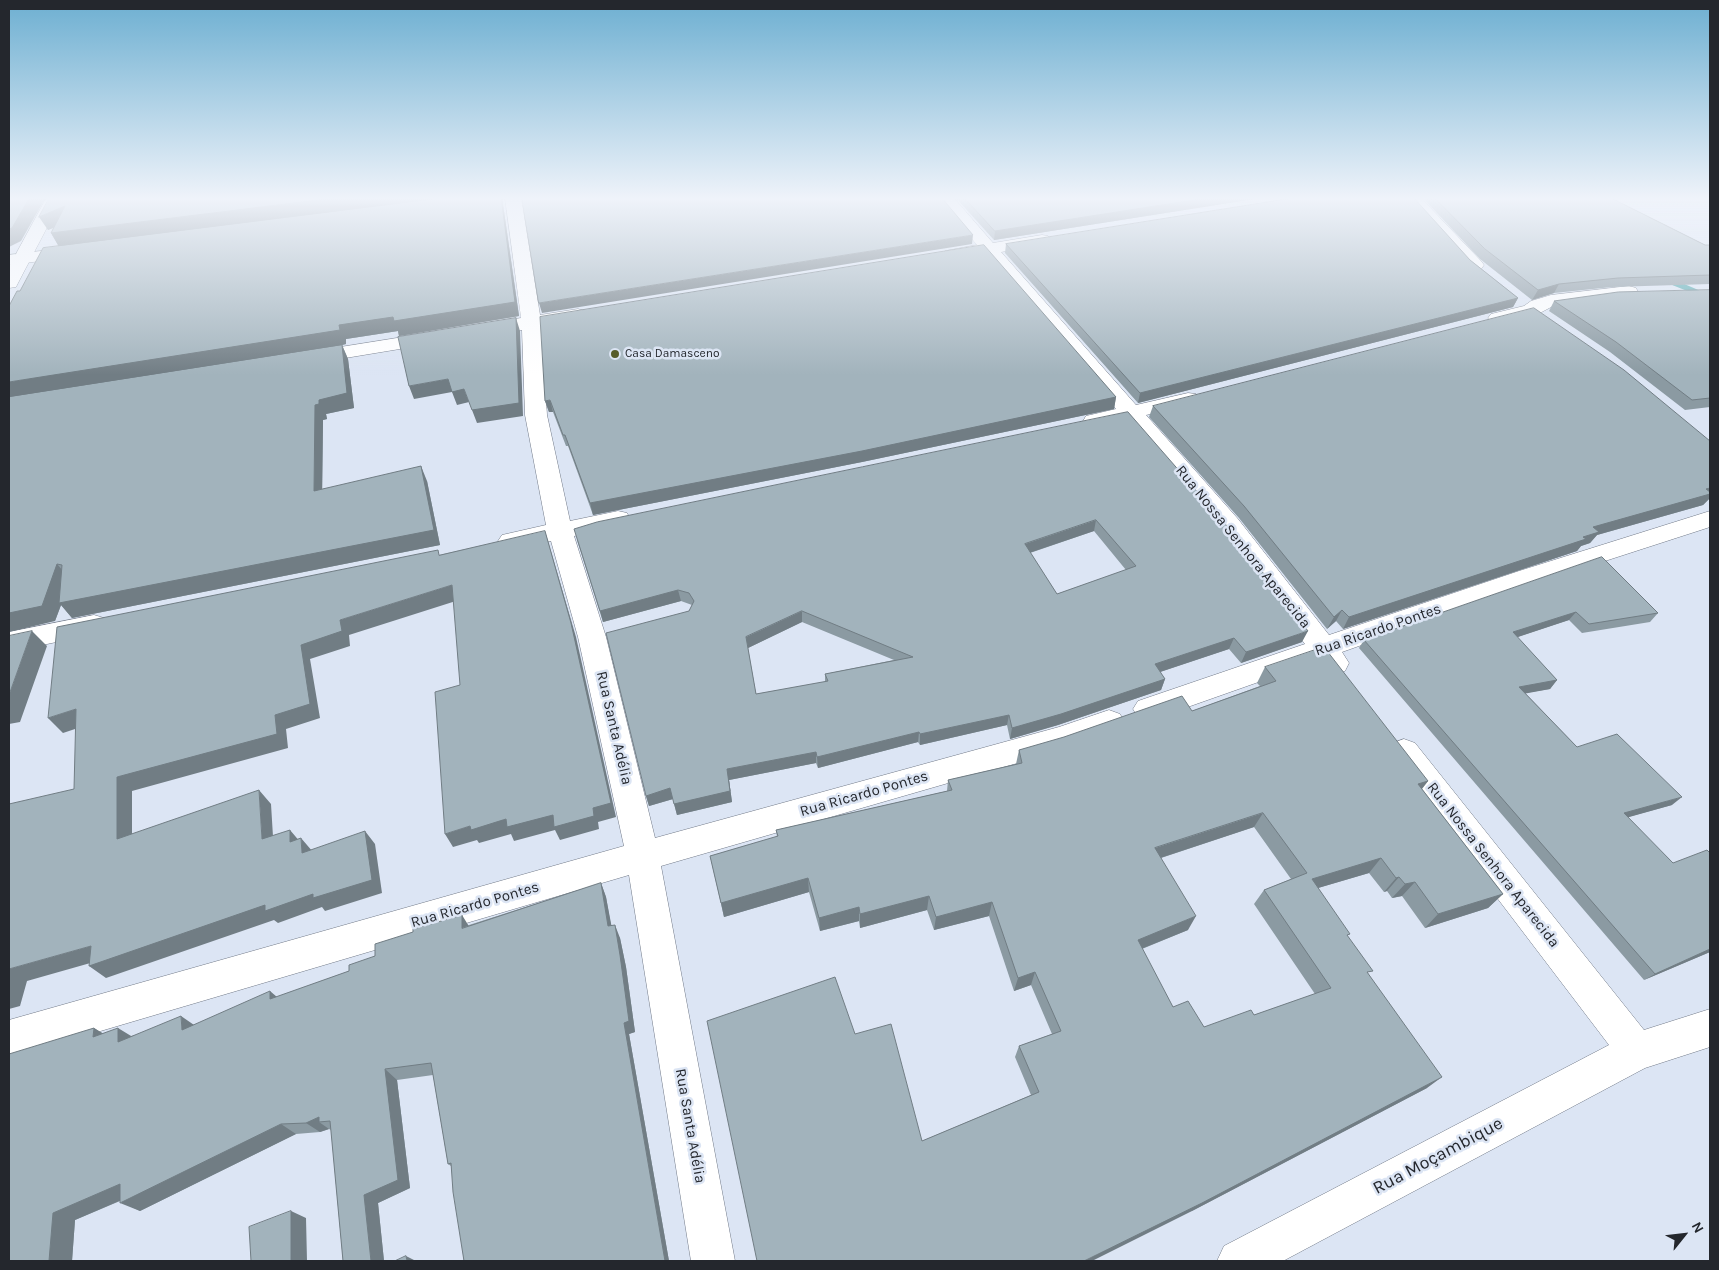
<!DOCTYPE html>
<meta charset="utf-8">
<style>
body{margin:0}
#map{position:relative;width:1719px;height:1270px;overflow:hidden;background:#dce5f4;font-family:Karla,sans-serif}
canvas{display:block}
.frame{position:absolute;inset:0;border:10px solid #24272d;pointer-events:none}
.north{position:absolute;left:1659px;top:1210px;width:50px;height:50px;-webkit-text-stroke:4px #dce5f4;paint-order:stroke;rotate:61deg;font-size:14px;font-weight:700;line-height:20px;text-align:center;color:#24272d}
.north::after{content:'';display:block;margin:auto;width:18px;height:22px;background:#24272d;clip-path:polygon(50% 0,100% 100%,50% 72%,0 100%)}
</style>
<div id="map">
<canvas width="1719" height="1270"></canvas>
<div class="frame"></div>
<div class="north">N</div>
</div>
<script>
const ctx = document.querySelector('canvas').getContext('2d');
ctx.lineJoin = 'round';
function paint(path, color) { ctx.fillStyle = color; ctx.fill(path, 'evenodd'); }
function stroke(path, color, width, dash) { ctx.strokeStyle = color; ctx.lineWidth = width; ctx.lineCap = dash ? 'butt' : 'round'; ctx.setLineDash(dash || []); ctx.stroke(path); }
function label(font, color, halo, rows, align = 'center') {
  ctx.font = font + ' Karla,sans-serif'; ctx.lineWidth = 5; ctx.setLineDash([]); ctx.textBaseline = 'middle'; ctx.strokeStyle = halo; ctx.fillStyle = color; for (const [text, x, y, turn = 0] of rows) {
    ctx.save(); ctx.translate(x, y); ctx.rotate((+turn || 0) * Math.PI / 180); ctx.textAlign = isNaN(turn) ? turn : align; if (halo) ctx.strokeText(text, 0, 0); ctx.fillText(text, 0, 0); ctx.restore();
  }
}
const stream = new Path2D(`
 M1662,277H1668L1710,295V300L1662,281Z`);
const minor = new Path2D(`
 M505,197H521L540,315L578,309L585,311L588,315L585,319L541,327L547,415L570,521L618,511L627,513L630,519L627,525L574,536L606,637L655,838L1059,727L1109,710L1120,714L1124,722L1120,730L1059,751L661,866L735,1261H691L629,875L9,1058V1020L624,846L578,637L551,541L511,549L502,547L498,541L502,535L546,525L525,415L522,330L482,336L475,334L472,330L475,326L521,318Z
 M936,197H953L993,243L1042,235L1048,236L1051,240L1048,244L1001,252L1136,405L1188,393L1196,394L1199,399L1196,404L1146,415L1238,519L1329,635L1519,571L1710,511V527L1537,583L1342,652L1349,663L1345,671C1332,675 1326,672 1318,661L1148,721L1138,717L1133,709L1138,701L1305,644L1220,531L1126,420L1094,428L1086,426L1083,421L1086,416L1116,409L985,255L951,260L945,259L942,255L945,251L977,245Z
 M1403,197H1420L1481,261L1484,265L1481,269L1475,270L1469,269Z
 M74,247L80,248L83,252L80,256L9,265V255Z
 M1629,286L1636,288L1638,292L1636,296L1553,306L1538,314L1498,324L1491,322L1488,318L1491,314L1524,306L1531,301L1551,295Z
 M435,332L442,334L445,338L442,342L309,364L302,362L299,358L302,354L309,352Z
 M94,615L104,618L108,625L104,632L9,652V632Z
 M1404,739L1415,743L1644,1030L1710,1009V1047L1645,1068L1283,1261H1217L1224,1246L1609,1045L1393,761L1389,752L1393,743Z`);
const major = new Path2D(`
 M47,197H63L18,283L16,287L9,288V267Z`);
const wall = new Path2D(`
 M50,197H502L519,316L399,336L398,331L346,339V344L342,345L348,359L354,408L326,414L327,419L323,420L322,489L427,481L440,545L72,618L61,605L55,621L20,291L59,246L51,233L53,228L48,230Z
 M955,197H1267L994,240Z
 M1422,197H1609L1705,245H1710V284L1612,287L1554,293L1532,300L1480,259Z
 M1006,244L1470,260L1518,298L1513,307L1138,403L1005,253Z
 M1710,290V407L1685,410L1610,352L1549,311L1554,301Z
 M1116,397L1114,409L862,462L593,515L568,446H566L553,412H549L545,401Z
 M1153,406L1710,441V498L1703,505L1597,535L1590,543L1581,546L1577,551L1343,629L1336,621L1327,629L1239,518L1149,417Z
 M1128,412L1302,642L1241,663L1229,649L1160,672L1165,679L1161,690L1058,725L1010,739L1007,725L920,745L918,742L818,768L816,763L729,780L732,802L677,815L673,799L649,806L646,796L689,611L692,605L681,601L603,622L577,540ZM1094,531L1126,570L1057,594L1030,553ZM802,622L894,660L825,674V682L756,694L748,648Z
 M1602,557L1658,613L1650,622L1582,633L1569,620L1517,637L1557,680L1550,689L1525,693L1577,747L1672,805L1628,817L1710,952L1644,980L1359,648L1364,640Z
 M1265,667L1428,781L1422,789L1503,894L1488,908L1425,928L1402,896L1392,898L1387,891L1384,892L1369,873L1318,888L1348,937L1369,975L1427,1088L1192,1211L757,1261L855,1034L922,1141L1031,1095L1015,1057L1019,1046L1052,1034L1031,985L1014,991L989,916L934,930L927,910L860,928L859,921L820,931L809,892L724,917L710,856L777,837L776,830L947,791L948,780L1016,764L1019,750L1192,711L1260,686L1257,683ZM1254,827L1291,879L1264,890L1254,904L1315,994L1254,1015L1204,1027L1173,1007L1142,949L1188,930L1161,858Z
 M601,883L606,897L611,926L620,938L626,967L635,1032L629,1034L669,1261H464L451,1166L448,1164L433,1075L397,1080L410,1188L378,1203L384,1261H343L331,1130L329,1129L320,1132L296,1134L140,1211L120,1201L75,1220L72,1261H9L94,1028L102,1033L131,1036L194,1025L277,997L349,971L375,956L469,925Z`);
const shadedWall = new Path2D(`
 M30,197H46L21,241L9,247V229Z
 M342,197H451L59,247L51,233Z
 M501,197H502L519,316L399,336L398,331L346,339V344L342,345L348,359L354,408L326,414L327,419L323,420L322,506L314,491L315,405L319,400L9,399V382L339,325Z
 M1213,197H1267L994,240L995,231Z
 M65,206L73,219L48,230L39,217Z
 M973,235L972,244L542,313L539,303Z
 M1559,284L1554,293L1532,300L1538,290Z
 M1518,298L1513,307L1138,403L1140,393Z
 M516,318L520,331L523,416L477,423L472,410Z
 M448,379L464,389L469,402L457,405L452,392L414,399L409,386Z
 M1116,397L1114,409L862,462L593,515L590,503Z
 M550,400L553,412H549L545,401Z
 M421,466L427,481L440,545L72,618L61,605L55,621L9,632V613L57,564L70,579Z
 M1710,488V498L1703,505L1597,535L1590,543L1581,546L1577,551L1343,629L1349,617L1583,537L1593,527Z
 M1096,520L1094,531L1023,555L1025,544Z
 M545,531L576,637L616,817L598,822L599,829L560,840L555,830L514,841L511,834L479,843L477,840L453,847L445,834L470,826L506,819L553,815Z
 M452,585L459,600L349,635L350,646L310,659L320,718L286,729L288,748L132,791V852L117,839V777L275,715L301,645L340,620Z
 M678,590L681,601L603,622L600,611Z
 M1342,610L1336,621L1327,629L1334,617Z
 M802,611V622L748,648L746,637Z
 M1576,612L1569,620L1506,641L1513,632Z
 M32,631L47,646L20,722L9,724V695Z
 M1308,631L1302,642L1241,663L1246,652Z
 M1234,638L1229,649L1151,675L1155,664Z
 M1165,679L1161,690L1058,725L1010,739L1012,728Z
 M1557,680L1550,689L1512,696L1519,687Z
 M76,709L90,724L63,733L48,718Z
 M1009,715L1007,725L920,745V734Z
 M919,732L918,742L818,768L817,757Z
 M816,752V763L729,780L732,802L677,815L674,804L727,769Z
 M1428,781L1416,796L1418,784Z
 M670,788L673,799L649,806L646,796Z
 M259,790L271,804L274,853L262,839Z
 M1682,797L1672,805L1615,821L1624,813Z
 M1263,813L1254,827L1148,862L1155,848Z
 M290,830L301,843L290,842Z
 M365,831L375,844L382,893L325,911L322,907L278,923L274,920L106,978L89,966Z
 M301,838L313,852L302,853Z
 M1381,858L1369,873L1301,893L1312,879Z
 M1399,877L1387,891L1384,892L1396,878Z
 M808,878L809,892L724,917L721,903Z
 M1415,882L1402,896L1392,898L1405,884Z
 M601,883L606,897L614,939L608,926Z
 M1503,894L1488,908L1425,928L1438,914Z
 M929,896L927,910L860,928V914Z
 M992,902L989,916L934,930L936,917Z
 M859,907V921L820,931L819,918Z
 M462,915L470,928H462Z
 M1196,916L1188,930L1131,953L1138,940Z
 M615,925L620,938L626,967L635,1032L629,1034L669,1261H665L624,1023Z
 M91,946L108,958L27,981L20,1006L9,1009V969Z
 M1710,949V952L1644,980L1655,974Z
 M1035,972L1031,985L1014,991L1018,978Z
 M270,991L284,1003L270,999Z
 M181,1016L197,1027L182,1030Z
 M94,1028L112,1039L93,1037Z
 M118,1028L136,1039L118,1042Z
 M385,1069L397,1080L410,1188L378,1203L384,1261H371L364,1195Z
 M1442,1077L1427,1088L1192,1211L1092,1261H1084Z
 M319,1117V1122L329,1129L320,1132L306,1123Z
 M281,1124L296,1134L140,1211L120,1203Z
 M120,1184L140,1192L75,1220L72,1261H49L53,1213Z
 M291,1211L306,1218L307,1261H291Z
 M406,1256L416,1261H407Z`);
const building = new Path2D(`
 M9,197H30L12,228L9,229Z
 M50,197H342L51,233L65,206L39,217Z
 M449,197H501L515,302L394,321L393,317L339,325L340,330L9,382V306L17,291H20L43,248Z
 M522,197H941L973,235L539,303Z
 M964,197H1213L995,231Z
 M1299,197H1413L1470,260L1518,298L1140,393L1006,244Z
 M1434,197H1609L1705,245H1710V275L1618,278L1559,284L1538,290L1485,249Z
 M984,245L1116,397L862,451L590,503L565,435H563L550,400L545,401L540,317Z
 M1710,290V398L1692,400L1616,342L1554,301L1618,292Z
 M1534,308L1624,370L1710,441V488L1706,489L1710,492V494L1593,527L1599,532L1583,537L1586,539L1349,617L1342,610L1334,617L1244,506L1153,406Z
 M516,318L519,403L472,410L464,389L452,392L448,379L409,386L398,337Z
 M342,345L347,393L319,400V404L315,405L314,491L421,466L434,530L59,603L62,565L57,564L42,606L9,613V397Z
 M1128,412L1223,521L1308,631L1246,652L1234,638L1155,664L1165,679L1061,714L1012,728L1009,715L920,734L919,732L817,757L816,752L727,769L730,791L674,804L670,788L646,796L606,633L689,611L694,601L689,593L678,590L600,611L574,529L597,522ZM1096,520L1136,566L1057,594L1025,544ZM802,611L913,657L825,674L828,681L756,694L746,637Z
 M545,531L571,623L611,803L593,808L594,816L554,827L553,815L507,827L506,819L471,830L470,826L445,834L435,692L460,685L452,585L340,620L342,631L301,645L310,704L275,715L277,734L117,777V839L259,790L262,839L290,830V842L301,838L302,853L365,831L372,880L313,898V894L265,911V905L89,966L91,946L9,969V804L74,789L76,709L48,718L57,627L438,550L439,555Z
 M1602,557L1658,613L1589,624L1576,612L1513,632L1557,680L1519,687L1577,747L1617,734L1682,797L1624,813L1673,863L1707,850L1710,853V949L1655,974L1364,640Z
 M32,631L9,695V636Z
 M1324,647L1428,781L1418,784L1503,894L1438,914L1415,882L1405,884L1399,877L1396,878L1381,858L1312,879L1350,934L1347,935L1373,971L1367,972L1442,1077L1202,1203L1084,1261H757L707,1021L835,977L855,1034L891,1024L922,1141L1039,1092L1019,1046L1061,1031L1035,972L1018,978L992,902L936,917L929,896L860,914L859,907L819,918L808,878L721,903L710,856L778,836L776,830L952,790L948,780L1022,763L1019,750L1064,737L1182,696L1192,711L1276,681L1265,667ZM1263,813L1307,873L1264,890L1331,988L1254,1015L1251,1010L1204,1027L1188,1001L1173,1007L1138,940L1196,916L1155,848Z
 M601,883L608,926L615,925L620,955L629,1021L624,1023L665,1261H464L453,1192L451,1163L448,1164L431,1063L385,1069L398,1180L364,1195L371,1261H343L330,1121L319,1122V1117L306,1123L281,1124L120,1203V1184L53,1213L49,1261H9V1054L94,1028L93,1037L118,1028V1042L181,1016L182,1030L270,991V999L349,971V965L375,956V944L413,932V929L462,915V928Z
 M291,1211V1261H251L249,1227Z
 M406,1256L407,1261H395Z`);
const markers = [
 [615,354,5,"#565c2a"]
];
const farPoinames = [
 ["Casa Damasceno",625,354]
];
const streetNames = [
 ["Rua Nossa Senhora Aparecida",1243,547,51],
 ["Rua Ricardo Pontes",1378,630,-19],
 ["Rua Santa Adélia",614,728,77],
 ["Rua Ricardo Pontes",864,794,-16],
 ["Rua Nossa Senhora Aparecida",1493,865,52],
 ["Rua Ricardo Pontes",475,905,-16],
 ["Rua Santa Adélia",690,1126,80]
];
const nearStreetnames = [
 ["Rua Moçambique",1438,1156,-28]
];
paint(stream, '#54a8ae');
stroke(minor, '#727a88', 1);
stroke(major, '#727a88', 1);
paint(minor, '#fff');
paint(major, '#fff');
paint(wall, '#8b9aa2');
paint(shadedWall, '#717d84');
paint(building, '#a2b3bc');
stroke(building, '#717d84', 1);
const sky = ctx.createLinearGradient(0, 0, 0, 375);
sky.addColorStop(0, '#6dafd1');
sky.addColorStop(0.53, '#eff3fa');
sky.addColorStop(1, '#eff3fa00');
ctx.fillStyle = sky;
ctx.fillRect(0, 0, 1719, 375);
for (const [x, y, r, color] of markers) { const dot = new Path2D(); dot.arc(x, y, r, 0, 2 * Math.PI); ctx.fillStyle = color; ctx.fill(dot); stroke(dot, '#dce5f4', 2); }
label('12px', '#24272d', '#dce5f4', farPoinames, 'left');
label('15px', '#24272d', '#dce5f4', streetNames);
label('18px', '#24272d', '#dce5f4', nearStreetnames);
</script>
